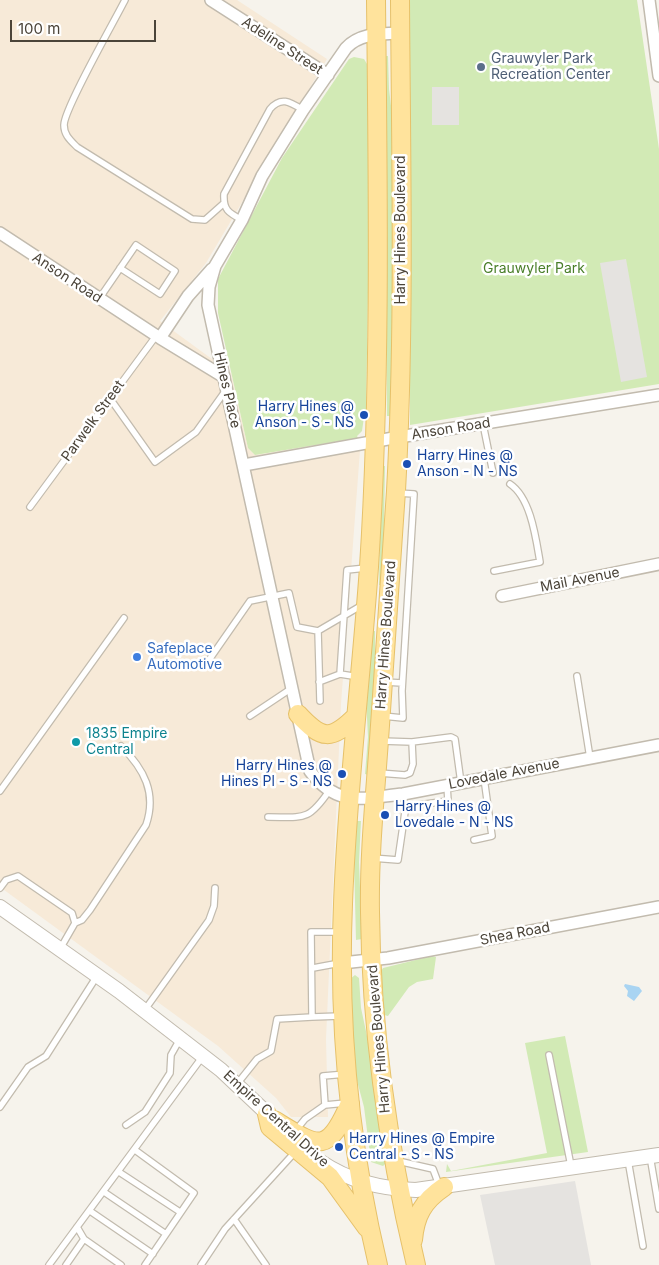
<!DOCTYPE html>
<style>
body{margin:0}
#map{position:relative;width:659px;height:1265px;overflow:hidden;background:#f6f3ec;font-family:Inter,sans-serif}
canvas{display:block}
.scale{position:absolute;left:10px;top:20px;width:146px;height:22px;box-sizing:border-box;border:2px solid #4b4439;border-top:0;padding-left:6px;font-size:15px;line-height:18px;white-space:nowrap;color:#4b4439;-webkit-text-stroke:4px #fff;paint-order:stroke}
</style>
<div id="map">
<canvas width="659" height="1265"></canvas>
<div class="scale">100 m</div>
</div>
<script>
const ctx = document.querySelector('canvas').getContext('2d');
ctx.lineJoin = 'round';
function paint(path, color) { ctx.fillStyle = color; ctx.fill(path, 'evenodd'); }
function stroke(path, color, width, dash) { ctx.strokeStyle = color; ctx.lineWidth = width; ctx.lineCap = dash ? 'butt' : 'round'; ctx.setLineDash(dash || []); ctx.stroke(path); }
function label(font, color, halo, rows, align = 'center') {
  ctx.font = font + ' Inter,sans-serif'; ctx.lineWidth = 5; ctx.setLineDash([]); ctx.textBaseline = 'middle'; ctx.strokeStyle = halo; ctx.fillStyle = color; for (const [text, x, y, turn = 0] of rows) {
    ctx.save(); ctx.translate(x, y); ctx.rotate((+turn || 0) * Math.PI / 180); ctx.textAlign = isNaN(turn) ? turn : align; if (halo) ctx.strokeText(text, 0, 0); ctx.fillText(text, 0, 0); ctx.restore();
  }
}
const commercial = new Path2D(`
 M0,0H237L327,59L206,263L160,321L231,373L248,448L255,455L361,437L341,704L326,1039L328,1117H291L276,1098L218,1046L0,887Z`);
const green = new Path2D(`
 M410,0H637L659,149V384L410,425Z
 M384,56H388L389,89L394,131L395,183L392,416H387Z
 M354,57L364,59L367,64L370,175L366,411L363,409L361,417H364L362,431L357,436L358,438L255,455L248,448L218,313V279L282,158L349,59Z
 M381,466H385L383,585H379Z
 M371,631H375V698L369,775L365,774L368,737L366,698Z
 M357,821H361L359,862L362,939L356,940L354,862Z
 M432,956L436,957L433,979L417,982L409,987L388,1016L384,1015L380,973L383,968Z
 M355,975L359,978L361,1008L367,1036L386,1163L383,1166L371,1162L364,1107L356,1077L350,979Z
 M565,1036L588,1152L446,1172L447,1164L451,1171L547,1153L525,1043Z`);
const parking = new Path2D(`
 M432,87H459V125H432Z
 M626,259L647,377L621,382L600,263Z
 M575,1181L591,1265H495L480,1195Z`);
const water = new Path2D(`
 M625,984L639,987L642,991L634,1001L627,996L628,991L624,986Z`);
const service = new Path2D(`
 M125,0C115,20 64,109 64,125C64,135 70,140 77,147L192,219L205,220L223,204
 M242,220C229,213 223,210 224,194L270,109C281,96 290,102 303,110
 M99,299L136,245L175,271L160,294L120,268
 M109,397L155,462L196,432L226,390
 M483,424L493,473
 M30,507L156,336
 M494,571L540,562C536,539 531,498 510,484
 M209,660L250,601L289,593L297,627L318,631
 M577,676L590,758
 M359,677L340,674L347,570L366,568
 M319,682L340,674
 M385,682L402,683
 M320,701L318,631L364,604
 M250,716L292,688
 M383,716L403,718L402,691L414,494L397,493
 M381,741L412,742L451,737L455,739L461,783
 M379,773L405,775L410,773L413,764L412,742
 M0,791L124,618
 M403,794L404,805L407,809
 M268,817C303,817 308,822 329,791
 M474,840L492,836L484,778
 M372,858L398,860L405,812L410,806L448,801L447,785
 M0,888L6,880L18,876L72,913L75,923L60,949
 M75,923L82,920L90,910L146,825C157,793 144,769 121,746
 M313,968L340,963
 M144,1011L209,920L214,906L215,888
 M312,1017L340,1016
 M549,1055L571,1166
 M237,1084L257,1059L271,1051L277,1019L312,1017L311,932H340
 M325,1105L346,1103
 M0,1107L28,1067L46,1056L97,976
 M126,1125L145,1112L170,1073L171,1055L180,1039
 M296,1130L305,1119L325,1105L323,1076L346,1074
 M135,1150L194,1193L145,1265
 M650,1156L659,1209
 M628,1160L643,1246
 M398,1161L433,1169L439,1185
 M119,1172L180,1212
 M104,1192L166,1234
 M90,1211L153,1254
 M234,1219L266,1265
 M77,1227L84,1239L121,1265
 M49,1265L203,1056
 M66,1265L84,1239
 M201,1265L225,1229L296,1151`);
const minor = new Path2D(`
 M211,0L328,75
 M649,0L659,76
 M400,33C380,34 360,33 346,48L303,110L262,176L242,220L215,266L209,287L208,305L310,771C337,808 363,798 403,794L659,745
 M0,233L160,338L224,377
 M160,338L188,296L212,269
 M244,465L399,437L659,395
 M502,596L659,564
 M342,963L388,958L659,907`);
const tertiary = new Path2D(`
 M0,907L119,991L221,1070L273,1119
 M321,1162C349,1181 382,1189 416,1190L659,1155`);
const primary = new Path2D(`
 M376,0C378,189 381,379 369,567C361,680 347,792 343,904C338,1024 350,1148 378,1265
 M400,0C401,164 405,328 396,491C391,574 385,657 379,740C375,797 369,854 370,912C371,1032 388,1148 416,1265
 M298,714C322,740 331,741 356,716
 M267,1114L270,1127L330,1177L367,1228
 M274,1120C318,1147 327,1156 350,1103
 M413,1240C415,1216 423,1201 444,1187`);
const markers = [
 [481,67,5,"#5c6f8a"],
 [364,415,5,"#1a4fb4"],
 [407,464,5,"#1a4fb4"],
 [137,657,5,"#3f7fe0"],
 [76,742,5,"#0f9aa8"],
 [342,774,5,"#1a4fb4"],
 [385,815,5,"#1a4fb4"],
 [339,1147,5,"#1a4fb4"]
];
const streetNames = [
 ["Adeline Street",282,46,33],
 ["Harry Hines Boulevard",401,230,-90],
 ["Anson Road",67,278,33],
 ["Hines Place",227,390,77],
 ["Parwelk Street",93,421,-54],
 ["Anson Road",451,429,-9],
 ["Mail Avenue",580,580,-11],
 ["Harry Hines Boulevard",386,635,-86],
 ["Lovedale Avenue",504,774,-11],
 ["Shea Road",515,934,-11],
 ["Harry Hines Boulevard",379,1039,-95],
 ["Empire Central Drive",276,1119,42]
];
const serviceNames = [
 ["Grauwyler Park",491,59],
 ["Recreation Center",491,75]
];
const parkNames = [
 ["Grauwyler Park",534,269]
];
const transitNames = [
 ["Harry Hines @",354,407,"right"],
 ["Anson - S - NS",354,423,"right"],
 ["Harry Hines @",417,456],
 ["Anson - N - NS",417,472],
 ["Harry Hines @",332,766,"right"],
 ["Hines Pl - S - NS",332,782,"right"],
 ["Harry Hines @",395,807],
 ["Lovedale - N - NS",395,823],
 ["Harry Hines @ Empire",349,1139],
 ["Central - S - NS",349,1155]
];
const shopNames = [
 ["Safeplace",147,649],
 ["Automotive",147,665]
];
const cultureNames = [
 ["1835 Empire",86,734],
 ["Central",86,750]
];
paint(commercial, '#f7ead8');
paint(green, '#d2eab5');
paint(parking, '#e5e3e0');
paint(water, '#a9d4f2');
stroke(service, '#c2bbae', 8);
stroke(minor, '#c2bbae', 14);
stroke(tertiary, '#c2bbae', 16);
stroke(primary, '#e6c16a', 20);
stroke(service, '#fff', 5.5);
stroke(minor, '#fff', 11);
stroke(tertiary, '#fff', 14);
stroke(primary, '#ffe39c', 18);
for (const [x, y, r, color] of markers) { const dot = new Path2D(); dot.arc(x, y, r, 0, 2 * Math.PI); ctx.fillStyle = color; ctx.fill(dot); stroke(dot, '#fff', 2); }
label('14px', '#4b4439', '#fff', streetNames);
label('14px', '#4e5e75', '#fff', serviceNames, 'left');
label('14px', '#4a7f2a', '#fff', parkNames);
label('14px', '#164399', '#fff', transitNames, 'left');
label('14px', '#366cbe', '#fff', shopNames, 'left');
label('14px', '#0d838f', '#fff', cultureNames, 'left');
</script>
